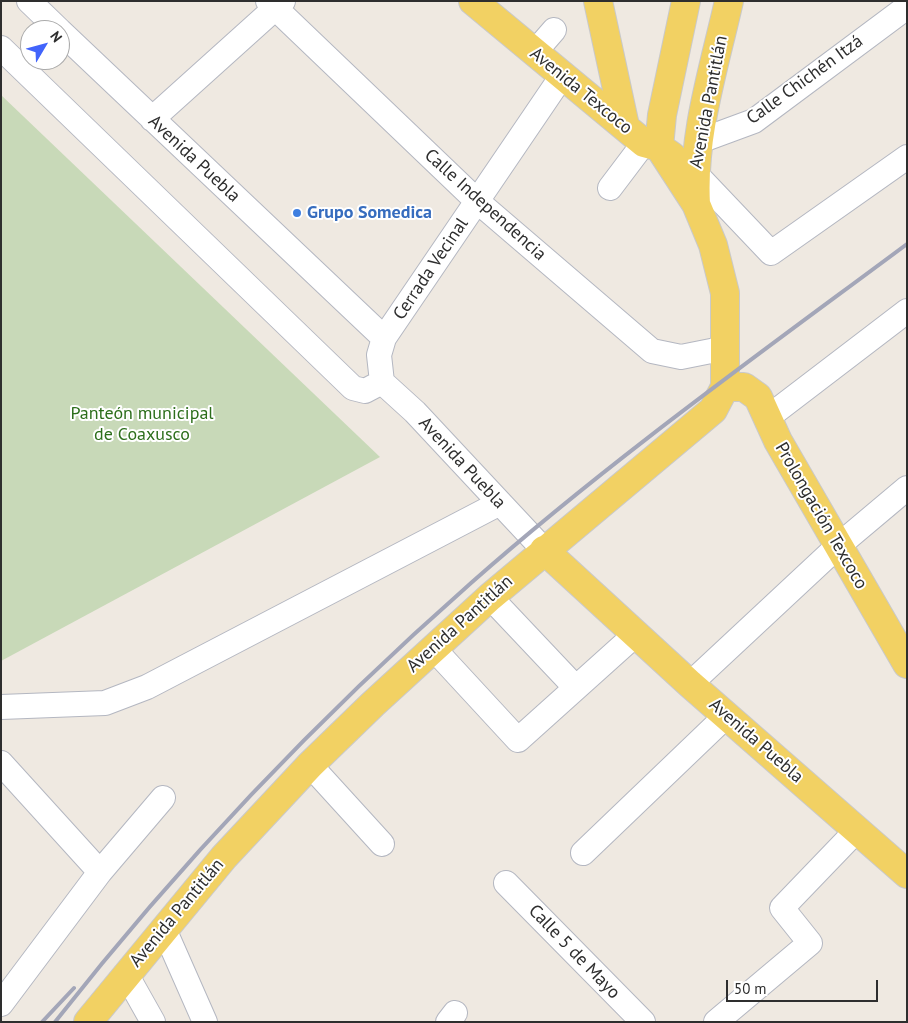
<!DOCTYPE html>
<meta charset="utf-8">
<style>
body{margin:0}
#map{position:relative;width:908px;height:1023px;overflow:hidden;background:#efe9e1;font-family:"PT Sans",sans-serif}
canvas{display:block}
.frame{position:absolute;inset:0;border:2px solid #2e2e2e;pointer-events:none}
.north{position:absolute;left:20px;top:20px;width:50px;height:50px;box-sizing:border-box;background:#fff;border:1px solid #ababab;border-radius:50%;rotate:53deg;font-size:14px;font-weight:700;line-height:20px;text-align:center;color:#2e2e2e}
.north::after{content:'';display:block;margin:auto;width:18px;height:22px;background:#4264fb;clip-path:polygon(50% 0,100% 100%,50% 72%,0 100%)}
.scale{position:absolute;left:726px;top:980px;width:152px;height:22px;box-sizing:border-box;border:2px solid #2e2e2e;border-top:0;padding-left:6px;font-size:15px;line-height:18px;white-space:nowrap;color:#2e2e2e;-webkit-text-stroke:4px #fff;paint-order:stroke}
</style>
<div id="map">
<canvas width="908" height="1023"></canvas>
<div class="frame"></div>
<div class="north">N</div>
<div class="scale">50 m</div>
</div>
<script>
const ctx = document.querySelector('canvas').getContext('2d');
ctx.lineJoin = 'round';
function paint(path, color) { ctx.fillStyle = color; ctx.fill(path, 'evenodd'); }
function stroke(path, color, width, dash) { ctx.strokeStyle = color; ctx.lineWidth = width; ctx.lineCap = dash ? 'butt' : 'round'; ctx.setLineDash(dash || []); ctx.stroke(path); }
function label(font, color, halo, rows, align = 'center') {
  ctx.font = font + ' "PT Sans",sans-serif'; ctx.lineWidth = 4; ctx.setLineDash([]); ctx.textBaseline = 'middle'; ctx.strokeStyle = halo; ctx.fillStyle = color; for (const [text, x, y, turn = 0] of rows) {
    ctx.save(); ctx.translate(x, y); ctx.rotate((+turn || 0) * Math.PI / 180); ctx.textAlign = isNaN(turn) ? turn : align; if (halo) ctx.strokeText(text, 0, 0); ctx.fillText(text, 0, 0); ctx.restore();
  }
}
const cemetery = new Path2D(`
 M1,95L380,457L1,661Z`);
const minor = new Path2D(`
 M29,1L59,30
 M268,1L477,201L652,351L681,357L726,348
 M60,31L384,338
 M1,48L353,388L365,391L382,382
 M534,53L554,30
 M152,119L283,1
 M697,142L754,121L907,7
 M694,172L771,253L907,157
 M610,188L644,143
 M767,418L907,311
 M544,550L415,412L382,382L379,355L384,338L562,76
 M490,597L576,688
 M433,648L518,740L636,634
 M690,684L838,546L907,488
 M1,707L105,703L147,687L500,503
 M1,763L100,872L1,1004
 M310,765L382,844
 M583,853L726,716
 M100,872L163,798
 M506,883L643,1022
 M164,929L205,1022
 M126,974L153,1022
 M448,1022L455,1013
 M716,1022L810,943L782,908L857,830`);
const major = new Path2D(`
 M473,1L644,143L659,147L672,156
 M598,1L625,126
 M696,204C692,135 714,68 729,1
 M725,387H744L758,397L778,441L907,664
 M544,550L690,684L907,874
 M88,1022L224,857L310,765L373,704L490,597L713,410L725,387V293L713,245L696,204L659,147L662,115L686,1`);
const rail = new Path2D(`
 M42,1022L74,988
 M55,1022C179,864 320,716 471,583C608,462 759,354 907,244`);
const markers = [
 [297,213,5,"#3f7fe0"]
];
const streetNames = [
 ["Calle Chichén Itzá",805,80,-36],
 ["Avenida Texcoco",581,91,39],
 ["Avenida Pantitlán",709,102,-79],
 ["Avenida Puebla",194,159,43],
 ["Calle Independencia",485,205,42],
 ["Cerrada Vecinal",431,269,-56],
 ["Avenida Puebla",462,463,47],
 ["Prolongación Texcoco",821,516,60],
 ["Avenida Pantitlán",460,624,-42],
 ["Avenida Puebla",756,741,41],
 ["Avenida Pantitlán",177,913,-50],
 ["Calle 5 de Mayo",574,952,46]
];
const shopNames = [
 ["Grupo Somedica",307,213]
];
const parkNames = [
 ["Panteón municipal",142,414],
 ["de Coaxusco",142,435]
];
paint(cemetery, '#c8d9b8');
stroke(minor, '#b4b7c1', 26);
stroke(major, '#c9c9c9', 30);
stroke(minor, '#fff', 24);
stroke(major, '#f2d163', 28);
stroke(rail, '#a3a6b8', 4);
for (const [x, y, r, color] of markers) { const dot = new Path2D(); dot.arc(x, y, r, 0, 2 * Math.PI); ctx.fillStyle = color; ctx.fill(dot); stroke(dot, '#fff', 2); }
label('18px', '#2e2e2e', '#fff', streetNames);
label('bold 18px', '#366cbe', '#fff', shopNames, 'left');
label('18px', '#2c6e1b', '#fff', parkNames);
</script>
